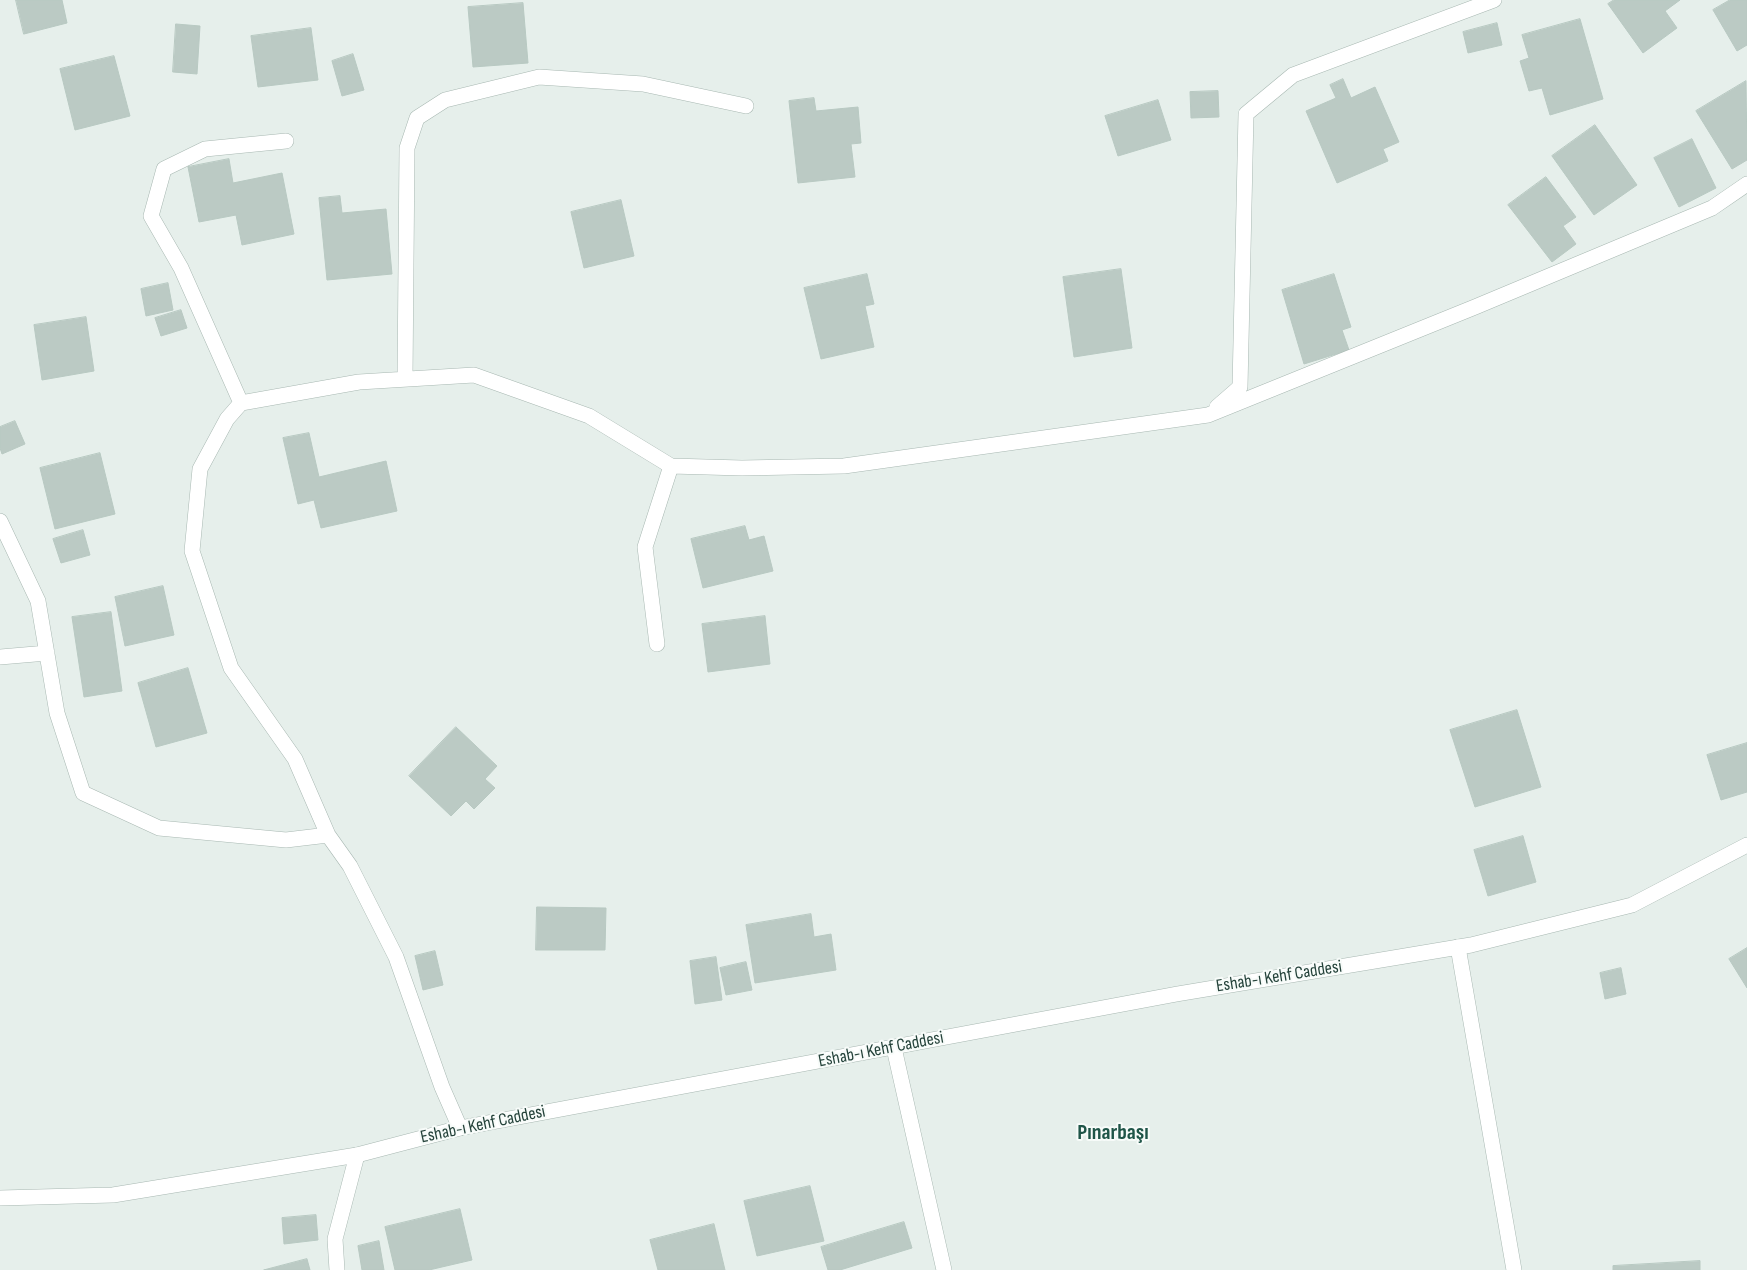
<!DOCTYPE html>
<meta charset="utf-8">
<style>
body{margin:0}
canvas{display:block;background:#e6efeb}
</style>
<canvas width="1747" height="1270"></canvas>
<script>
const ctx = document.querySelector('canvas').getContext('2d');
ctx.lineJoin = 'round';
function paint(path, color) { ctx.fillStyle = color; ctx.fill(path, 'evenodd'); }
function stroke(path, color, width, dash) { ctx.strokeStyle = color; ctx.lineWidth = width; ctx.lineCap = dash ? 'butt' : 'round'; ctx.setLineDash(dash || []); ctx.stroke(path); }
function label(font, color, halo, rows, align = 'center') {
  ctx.font = font + ' "Sofia Sans Condensed",sans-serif'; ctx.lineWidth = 4; ctx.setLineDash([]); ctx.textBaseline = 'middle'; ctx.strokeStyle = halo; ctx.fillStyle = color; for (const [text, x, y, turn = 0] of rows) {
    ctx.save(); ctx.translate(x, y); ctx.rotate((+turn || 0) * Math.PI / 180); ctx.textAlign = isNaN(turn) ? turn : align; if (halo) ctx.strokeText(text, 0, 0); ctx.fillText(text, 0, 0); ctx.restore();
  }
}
const building = new Path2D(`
 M16,0H62L67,23L24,34Z
 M1614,0H1680L1665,11L1677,28L1643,53L1608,4Z
 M1730,0H1747V45L1737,51L1713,10Z
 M523,3L528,63L473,67L468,7Z
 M1580,19L1603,99L1550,115L1542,88L1529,91L1520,61L1529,58L1522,35Z
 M1497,23L1502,45L1468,53L1463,32Z
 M176,24L200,26L197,74L173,72Z
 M311,28L318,80L258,87L251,36Z
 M353,54L364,90L342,96L332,61Z
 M114,56L130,116L75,130L60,69Z
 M1343,79L1351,98L1375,87L1399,142L1383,149L1388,161L1337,183L1306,111L1336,98L1330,85Z
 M1746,81L1747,160L1732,169L1696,111Z
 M1218,91L1219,117L1191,118L1190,92Z
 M814,98L816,111L858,107L861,143L851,144L855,177L798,183L789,101Z
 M1158,100L1171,140L1118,156L1105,116Z
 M1595,125L1637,185L1594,215L1552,156Z
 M1692,139L1716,188L1679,207L1654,158Z
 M229,159L233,183L282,173L294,234L242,245L236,215L199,222L188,167Z
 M1546,177L1576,217L1563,226L1576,244L1552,262L1508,205Z
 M340,196L342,213L386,209L392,274L327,280L319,198Z
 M621,200L634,256L584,268L571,212Z
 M1121,269L1132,348L1074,357L1063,277Z
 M867,274L874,304L865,306L874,347L821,359L804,288Z
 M1334,274L1351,327L1342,330L1349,350L1304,364L1282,290Z
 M168,283L173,310L146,316L141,289Z
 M181,310L187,328L161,336L155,318Z
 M86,317L94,371L42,380L34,325Z
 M15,421L25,444L2,454L0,448V427Z
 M309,433L319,477L386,461L397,511L321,528L314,500L298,504L283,438Z
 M100,453L115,514L55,529L40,468Z
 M745,526L749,540L764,536L773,571L703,588L691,539Z
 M83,530L90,555L61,563L53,539Z
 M163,586L174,635L125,646L115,597Z
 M111,612L122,691L84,697L72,617Z
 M765,616L770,664L708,672L702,624Z
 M188,668L207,733L156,747L138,683Z
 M1517,710L1541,787L1475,807L1450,730Z
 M456,727L497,766L485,779L495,788L474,809L466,801L451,816L409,776Z
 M1747,743V792L1721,800L1707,755Z
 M1523,836L1536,882L1488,896L1474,850Z
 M537,907L606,908L605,950H536Z
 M811,914L814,937L831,934L836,970L755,983L746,925Z
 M1747,948V988L1729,959Z
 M435,951L443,985L423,990L415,956Z
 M716,957L722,1000L695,1004L690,961Z
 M746,962L752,990L726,995L720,968Z
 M1621,968L1626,994L1605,999L1600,973Z
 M810,1186L824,1241L757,1256L744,1201Z
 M460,1209L472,1260L429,1270H395L385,1227Z
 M316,1215L318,1240L284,1244L282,1218Z
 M904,1222L912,1248L840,1270H828L821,1247Z
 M714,1224L725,1270H658L650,1240Z
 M379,1241L384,1270H362L358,1246Z
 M307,1259L310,1270H264Z
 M1700,1261V1270H1613V1266Z`);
const minor = new Path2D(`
 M405,379L407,148L417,118L445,100L539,77L643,84L746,106
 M241,403L181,268L151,216L164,169L205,149L286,141
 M1217,407L1240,387L1246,114L1293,75L1494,0
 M0,521L38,601L57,713L83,793L159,828L286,840L328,835
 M657,644L645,547L671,466
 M0,657L47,653
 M1458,947L1514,1270
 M894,1048L944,1270
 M460,1128L442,1087L396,957L350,866L328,835L295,759L231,668L192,551L200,469L227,419L241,403L359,382L474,375L589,416L671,466L742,468L844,466L1208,415L1475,307L1712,208L1747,184
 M337,1270L335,1239L357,1155`);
const tertiary = new Path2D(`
 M0,1198L113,1195L357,1155L460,1128L1177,994L1471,945L1632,905L1747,845`);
const streetNames = [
 ["Eshab-ı Kehf Caddesi",1279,977,-9],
 ["Eshab-ı Kehf Caddesi",881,1050,-11],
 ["Eshab-ı Kehf Caddesi",483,1125,-12]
];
const districtNames = [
 ["Pınarbaşı",1113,1133]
];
paint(building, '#bbcac4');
stroke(building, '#b8c9c2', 1);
stroke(minor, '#a8b8b2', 16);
stroke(tertiary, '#a8b8b2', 16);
stroke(minor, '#fff', 15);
stroke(tertiary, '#fff', 15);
label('18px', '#24423a', '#f7fbf9', streetNames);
label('bold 22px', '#1f5548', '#f7fbf9', districtNames);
</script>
